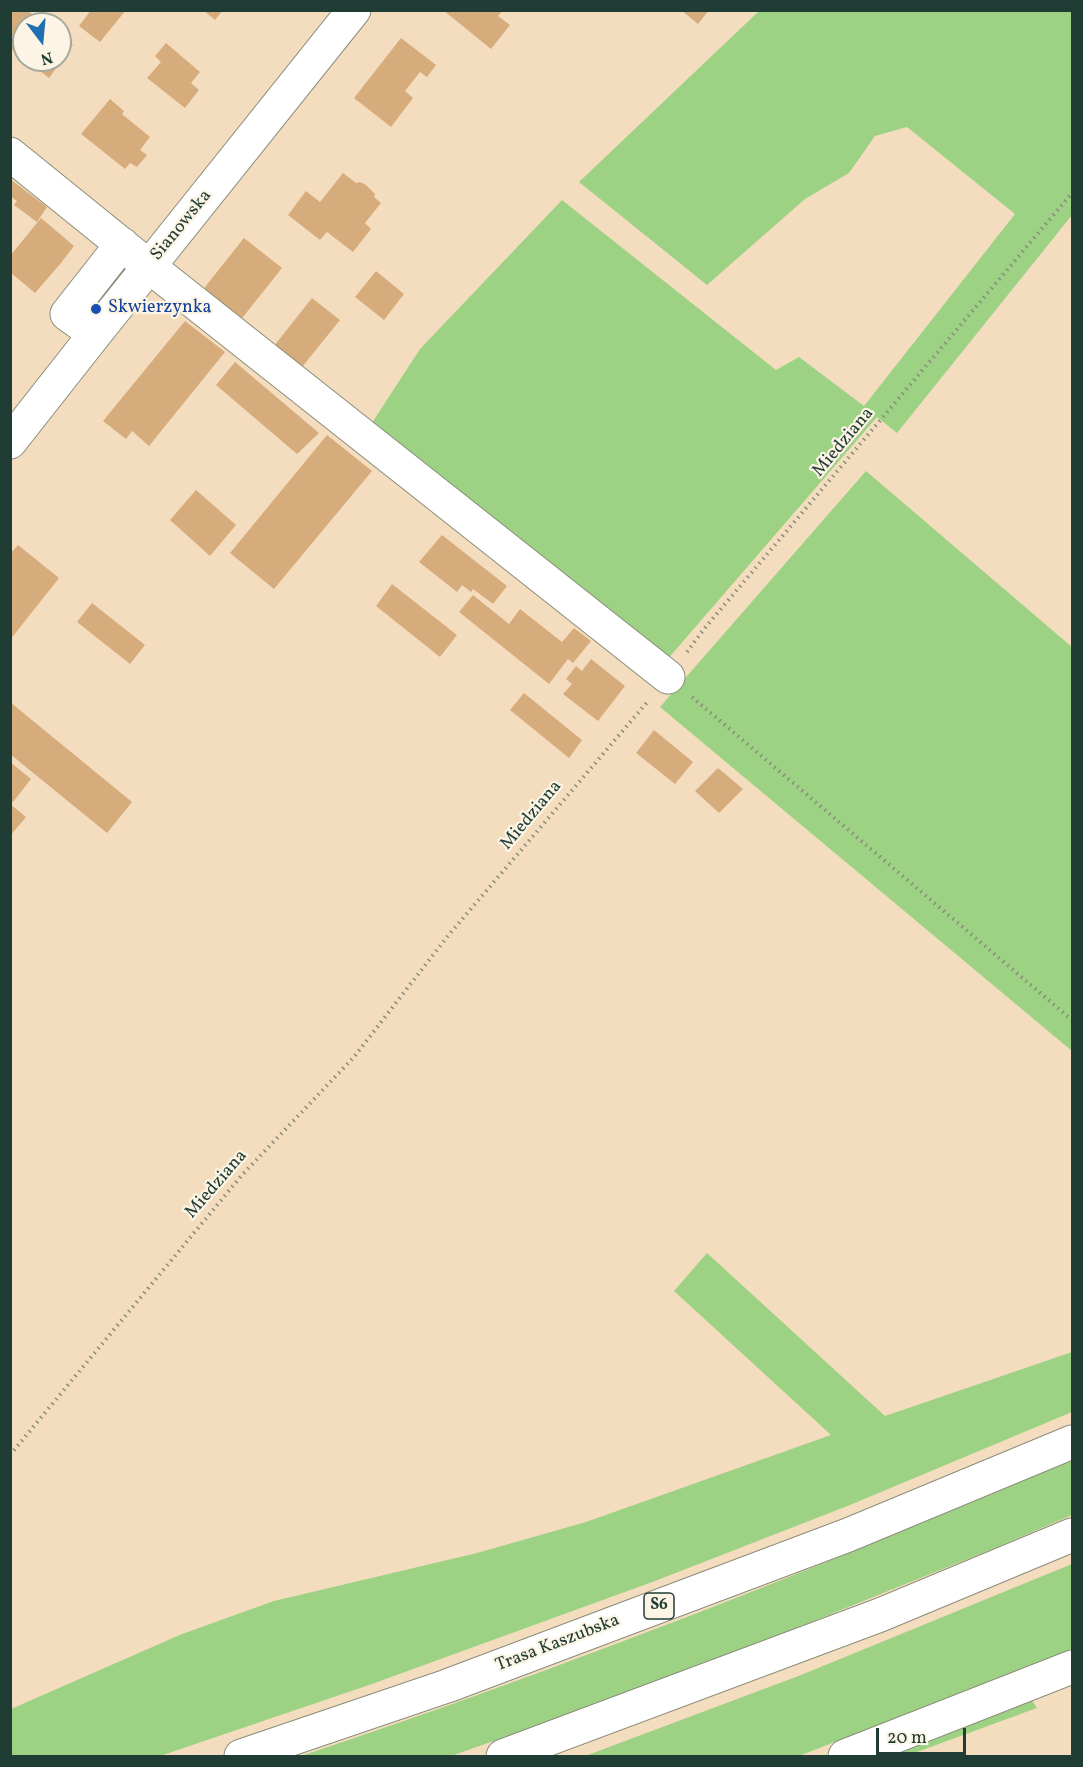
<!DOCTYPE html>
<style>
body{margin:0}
#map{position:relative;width:1083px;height:1767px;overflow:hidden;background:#f4ddbf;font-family:Vollkorn,serif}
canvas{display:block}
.frame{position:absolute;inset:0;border:12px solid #1f3d34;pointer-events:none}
.north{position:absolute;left:12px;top:12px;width:60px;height:60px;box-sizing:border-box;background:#fcf5e5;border:2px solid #a4ab9e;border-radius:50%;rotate:164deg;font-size:16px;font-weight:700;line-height:24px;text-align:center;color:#1f3d34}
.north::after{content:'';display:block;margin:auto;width:21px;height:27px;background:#1f6fb2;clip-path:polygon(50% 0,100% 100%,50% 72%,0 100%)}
.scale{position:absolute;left:876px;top:1728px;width:90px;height:27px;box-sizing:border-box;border:3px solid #1f3d34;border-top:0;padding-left:8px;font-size:18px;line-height:21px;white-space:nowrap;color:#1f3d34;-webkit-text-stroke:4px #fcf5e5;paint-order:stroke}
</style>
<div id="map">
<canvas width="1083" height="1767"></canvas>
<div class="frame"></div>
<div class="north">N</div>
<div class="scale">20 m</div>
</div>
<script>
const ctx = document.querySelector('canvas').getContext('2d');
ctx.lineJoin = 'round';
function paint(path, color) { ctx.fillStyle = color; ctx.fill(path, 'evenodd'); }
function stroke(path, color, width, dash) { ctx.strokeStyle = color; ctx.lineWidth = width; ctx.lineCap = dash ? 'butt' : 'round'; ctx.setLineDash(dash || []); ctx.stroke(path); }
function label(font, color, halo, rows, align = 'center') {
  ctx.font = font + ' Vollkorn,serif'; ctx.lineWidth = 4.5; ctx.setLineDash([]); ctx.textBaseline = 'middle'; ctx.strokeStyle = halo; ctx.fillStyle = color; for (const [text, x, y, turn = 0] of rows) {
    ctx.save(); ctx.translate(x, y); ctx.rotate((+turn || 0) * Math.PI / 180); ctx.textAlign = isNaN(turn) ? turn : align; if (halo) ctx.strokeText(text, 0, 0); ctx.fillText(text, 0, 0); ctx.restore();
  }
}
const green = new Path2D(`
 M759,11H1072V215L897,433L877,417L666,661L368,429L420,349L562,200L776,370L799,357L864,406L1015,214L907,127L875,136L849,173L805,199L707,285L579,182Z
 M866,471L1072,647V1051L660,707Z
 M707,1253L885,1416L1072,1352V1412L850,1505L655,1581L372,1684L160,1756H11V1709L182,1634L274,1601L477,1553L586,1522L831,1435L674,1291Z
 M1072,1460V1515L995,1548L784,1633L573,1713L451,1756H301C562,1669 819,1568 1072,1460Z
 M1072,1564V1649L799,1756H585L801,1675Z
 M1031,1699L1037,1708L906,1756H869Z`);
const building = new Path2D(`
 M10,10H27L45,24H24V58L10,48Z
 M91,10H126L100,42L79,26Z
 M203,10H223L215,20Z
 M443,10H503L498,16L510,25L491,49Z
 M681,10H709L698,24Z
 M60,35L73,45L49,78L26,60H60Z
 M401,38L436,65L427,77L420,72L405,91L413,98L391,127L354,98Z
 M166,43L200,72L191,83L199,90L185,108L147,78L161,62L155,56Z
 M110,99L124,111L122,114L150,137L140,150L147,155L137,167L130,163L125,169L81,134Z
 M343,173L356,183L360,182L366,185L375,194L374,197L381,203L365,223L371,229L353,252L327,232L320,240L288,215L306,191L320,202Z
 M10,179L47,207L37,222L14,205L17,201L10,196Z
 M41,218L74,246L61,263L35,293L10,272V256Z
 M244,238L282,268L239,322L201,292Z
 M376,271L404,294L384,320L355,297Z
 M312,298L340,320L298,372L270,351Z
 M185,321L225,352L149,446L132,431L126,439L103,421Z
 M235,362L319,433L297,454L216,385Z
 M327,435L372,471L274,589L230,553Z
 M196,490L236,525L210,556L170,520Z
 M442,535L507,586L493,604L473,589L471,592L462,585L457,592L419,562Z
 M18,545L59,578L10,640V554Z
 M392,584L457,635L440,657L376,606Z
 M473,595L509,624L520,609L562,642L574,628L591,641L573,663L568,659L549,684L459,612Z
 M92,603L145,645L130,664L77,622Z
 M591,659L625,686L598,721L563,694L572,684L566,679L576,666L582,671Z
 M524,693L582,740L569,758L510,710Z
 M10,702L132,802L107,833L10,754Z
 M654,730L693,762L675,784L636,753Z
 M10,762L31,779L13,802L10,800Z
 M718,768L743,789L719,813L695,791Z
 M10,804L26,817L10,836Z`);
const path = new Path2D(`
 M687,652L704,629L1072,193
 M692,697L1072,1020
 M10,1455L242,1175L354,1057L447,937L649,700`);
const minor = new Path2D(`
 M10,154L141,260L668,677
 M95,334L67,314L122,244
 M10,442L95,334L354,10
 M845,1756L1072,1667`);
const highway = new Path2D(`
 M241,1756L447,1686L848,1535L1072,1442
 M503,1756L880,1615L1072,1535`);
const markers = [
 [96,309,6,"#1a4fb4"]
];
const shields = [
 [659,1606,30]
];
const shieldNames = [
 ["S6",659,1606]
];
const streetNames = [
 ["Sianowska",182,226,-51],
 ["Miedziana",844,443,-50],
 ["Miedziana",532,816,-50],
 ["Miedziana",217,1185,-49],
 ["Trasa Kaszubska",558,1644,-21]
];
const transitNames = [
 ["Skwierzynka",108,309]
];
paint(green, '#9dd284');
paint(building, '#d7ac7c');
stroke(minor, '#8a8d7a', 35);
stroke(highway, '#8a8d7a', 35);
stroke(path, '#8a8d7a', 4, [1.5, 4.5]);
stroke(minor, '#fff', 33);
stroke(highway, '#fff', 33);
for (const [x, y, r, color] of markers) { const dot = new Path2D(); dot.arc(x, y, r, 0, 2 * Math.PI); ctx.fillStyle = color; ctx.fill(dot); stroke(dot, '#fcf5e5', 2); }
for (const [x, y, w] of shields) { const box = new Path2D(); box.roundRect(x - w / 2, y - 13, w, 26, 4.5); ctx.fillStyle = '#fcf5e5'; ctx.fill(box); stroke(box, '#1f3d34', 1.5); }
label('bold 16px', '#1f3d34', null, shieldNames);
label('18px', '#1f3d34', '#fcf5e5', streetNames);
label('18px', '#164399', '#fcf5e5', transitNames, 'left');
</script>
